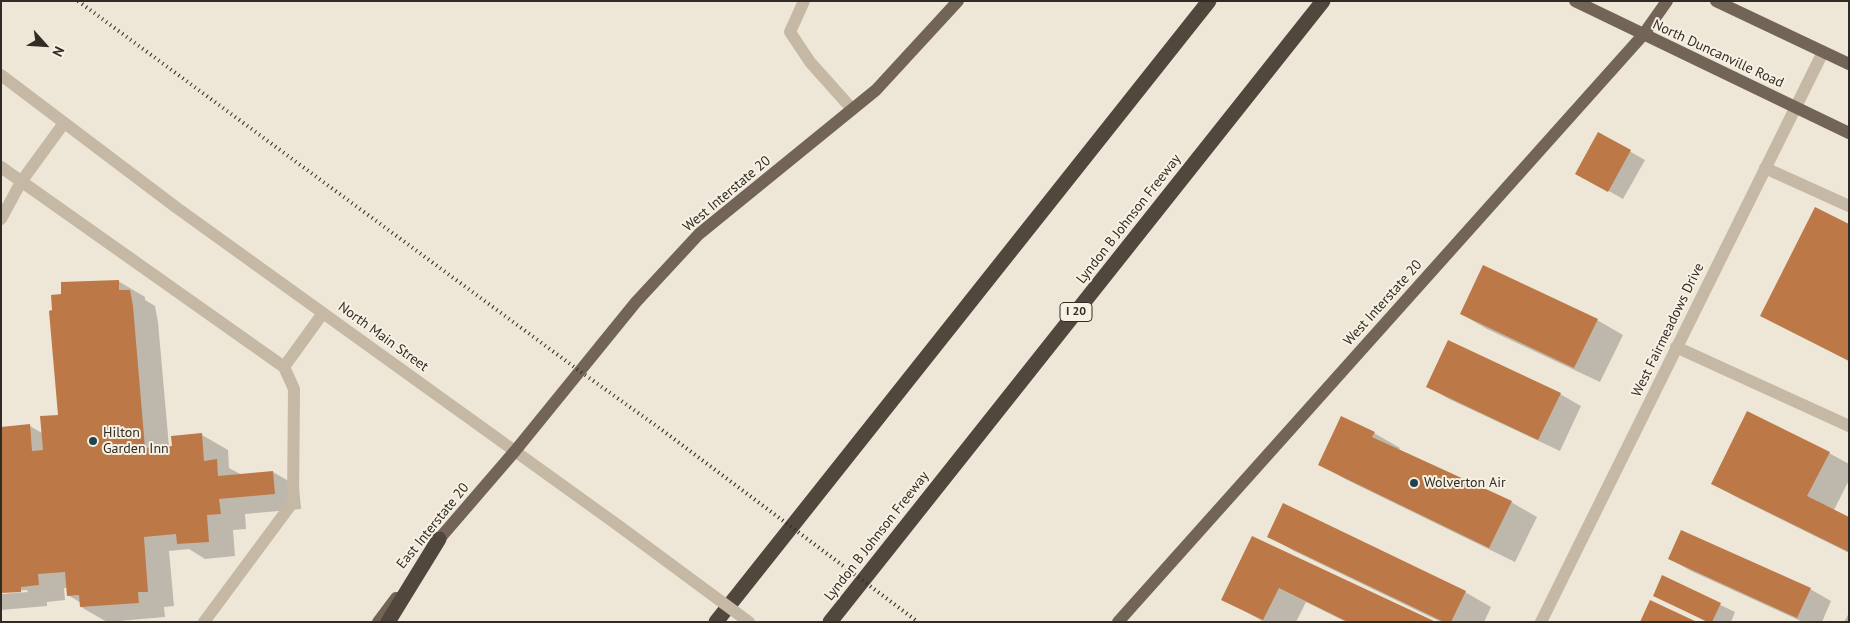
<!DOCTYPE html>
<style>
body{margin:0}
#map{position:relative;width:1850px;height:623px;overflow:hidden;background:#eee7d7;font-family:"PT Sans",sans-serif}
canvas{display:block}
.frame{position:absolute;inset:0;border:2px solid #312b25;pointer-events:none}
.north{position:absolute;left:20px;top:20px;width:50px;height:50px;-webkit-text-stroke:4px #f7f1e3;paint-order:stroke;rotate:116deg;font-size:14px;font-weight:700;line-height:20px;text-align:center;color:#312b25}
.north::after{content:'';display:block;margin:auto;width:18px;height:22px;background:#312b25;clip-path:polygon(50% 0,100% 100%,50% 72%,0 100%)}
</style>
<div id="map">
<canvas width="1850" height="623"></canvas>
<div class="frame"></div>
<div class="north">N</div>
</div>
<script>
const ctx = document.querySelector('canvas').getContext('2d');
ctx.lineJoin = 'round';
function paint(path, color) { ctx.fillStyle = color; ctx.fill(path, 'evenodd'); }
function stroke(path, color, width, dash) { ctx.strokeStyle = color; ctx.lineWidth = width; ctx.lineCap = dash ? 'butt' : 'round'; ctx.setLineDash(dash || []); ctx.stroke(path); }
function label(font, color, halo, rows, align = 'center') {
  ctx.font = font + ' "PT Sans",sans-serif'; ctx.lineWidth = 4; ctx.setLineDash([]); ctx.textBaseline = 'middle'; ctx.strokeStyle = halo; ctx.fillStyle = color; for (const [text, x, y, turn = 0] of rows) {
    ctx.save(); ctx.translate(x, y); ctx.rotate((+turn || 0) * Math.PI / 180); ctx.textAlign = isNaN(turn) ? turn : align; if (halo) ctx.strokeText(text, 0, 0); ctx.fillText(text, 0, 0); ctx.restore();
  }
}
const shadow = new Path2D(`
 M1599,134L1645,160L1623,199L1577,173Z
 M1849,226V361L1762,315Z
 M118,281L145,297V300L155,306L158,322L169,447L202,435L228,450L229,468L242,475L273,472L299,487L301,509L245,514L246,529L233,530L235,556L205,559L189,549L169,551L174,606L164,607L165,617L107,622L81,607V603L68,595L67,588H64L65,600L47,602V606L1,610V594L28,592L27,590L1,592L30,426L42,433L59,416Z
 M1461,314L1597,320L1623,335L1600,382L1487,329Z
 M1428,387L1560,394L1581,406L1560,451L1449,399Z
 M1374,433L1400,448L1399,450L1511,502L1537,517L1515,562L1345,479L1319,464Z
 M1829,453L1849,464V480L1834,510L1849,518V553L1738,498L1712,483Z
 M1268,536L1465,592L1491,607L1484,622H1441L1294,551Z
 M1253,538L1433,622H1346L1306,602L1296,622H1264L1223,599Z
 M1670,559L1810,589L1831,601L1822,622H1803L1691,571Z
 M1663,577L1735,612L1731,622H1707L1654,595Z
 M1849,613V622H1844Z`);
const building = new Path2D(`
 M1598,132L1631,150L1608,192L1575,174Z
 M1815,207L1849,224V361L1760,316Z
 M1483,265L1598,319L1574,368L1460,314Z
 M119,280V290H130L133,306L145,448L172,446L171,436L202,433L204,461L217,459L218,476L273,471L275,494L219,499L221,514L207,515L209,542L177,544L176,534L144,537L148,592H138L139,603L80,607L79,595L67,596L65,572L38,574L39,585L21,587V592L1,593V427L30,424L32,451L43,450L40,416L58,415L49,311L52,310L51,295L61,294V282Z
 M1448,340L1561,393L1538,440L1426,387Z
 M1747,411L1830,452L1807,496L1849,517V552L1711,484Z
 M1341,416L1375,432L1372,437L1512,501L1489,548L1318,465Z
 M1283,503L1466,591L1451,622H1444L1267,537Z
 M1681,530L1811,588L1797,618L1668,559Z
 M1252,536L1436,622H1348L1279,588L1263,620L1221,600Z
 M1662,575L1721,603L1712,622H1708L1653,596Z
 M1650,600L1697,622H1640Z`);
const minor = new Path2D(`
 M804,1L790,32L810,62L852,109
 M1,75L177,208L619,526
 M1,167L284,367
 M1765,168L1849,206
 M1,219L21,182L64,123
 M1676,347L1849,426
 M204,622L293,502L294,389L284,367L323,313
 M1541,622L1823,52`);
const major = new Path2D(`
 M1575,1L1849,133
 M1716,1L1849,64
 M434,545L515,451L636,302L699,234L876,90L958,1
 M378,622L396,598
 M1118,622L1643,35L1667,1`);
const highway = new Path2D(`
 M388,622L439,539
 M716,622L1209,1
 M830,622L1323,1`);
const rail = new Path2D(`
 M78,1L581,372L662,430L918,622`);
const minorBridge = new Path2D(`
 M619,526L749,622`);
const markers = [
 [93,441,5,"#1f444f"],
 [1414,483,5,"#1f444f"]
];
const shields = [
 [1076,312,32]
];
const shieldNames = [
 ["I 20",1076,312]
];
const streetNames = [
 ["North Duncanville Road",1718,54,25],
 ["West Interstate 20",727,194,-40],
 ["Lyndon B Johnson Freeway",1129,219,-52],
 ["West Interstate 20",1383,303,-48],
 ["West Fairmeadows Drive",1668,330,-64],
 ["North Main Street",383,337,36],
 ["East Interstate 20",433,526,-51],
 ["Lyndon B Johnson Freeway",877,536,-52]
];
const poiNames = [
 ["Hilton",103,433],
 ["Garden Inn",103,449],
 ["Wolverton Air",1424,483]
];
paint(shadow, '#0003');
paint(building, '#bd7847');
stroke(minor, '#c5b9a5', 12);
stroke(major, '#726557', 12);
stroke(highway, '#52473d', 15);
stroke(rail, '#312b25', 4, [1, 4]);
stroke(minorBridge, '#c5b9a5', 12);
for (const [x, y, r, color] of markers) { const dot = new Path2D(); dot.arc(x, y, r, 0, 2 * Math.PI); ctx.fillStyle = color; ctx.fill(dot); stroke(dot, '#f7f1e3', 2); }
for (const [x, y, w] of shields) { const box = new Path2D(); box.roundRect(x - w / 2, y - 9.5, w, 19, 4); ctx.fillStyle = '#f7f1e3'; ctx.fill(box); stroke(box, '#312b25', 1); }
label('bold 12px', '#312b25', null, shieldNames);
label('14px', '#312b25', '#f7f1e3', streetNames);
label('14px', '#312b25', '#f7f1e3', poiNames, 'left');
</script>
